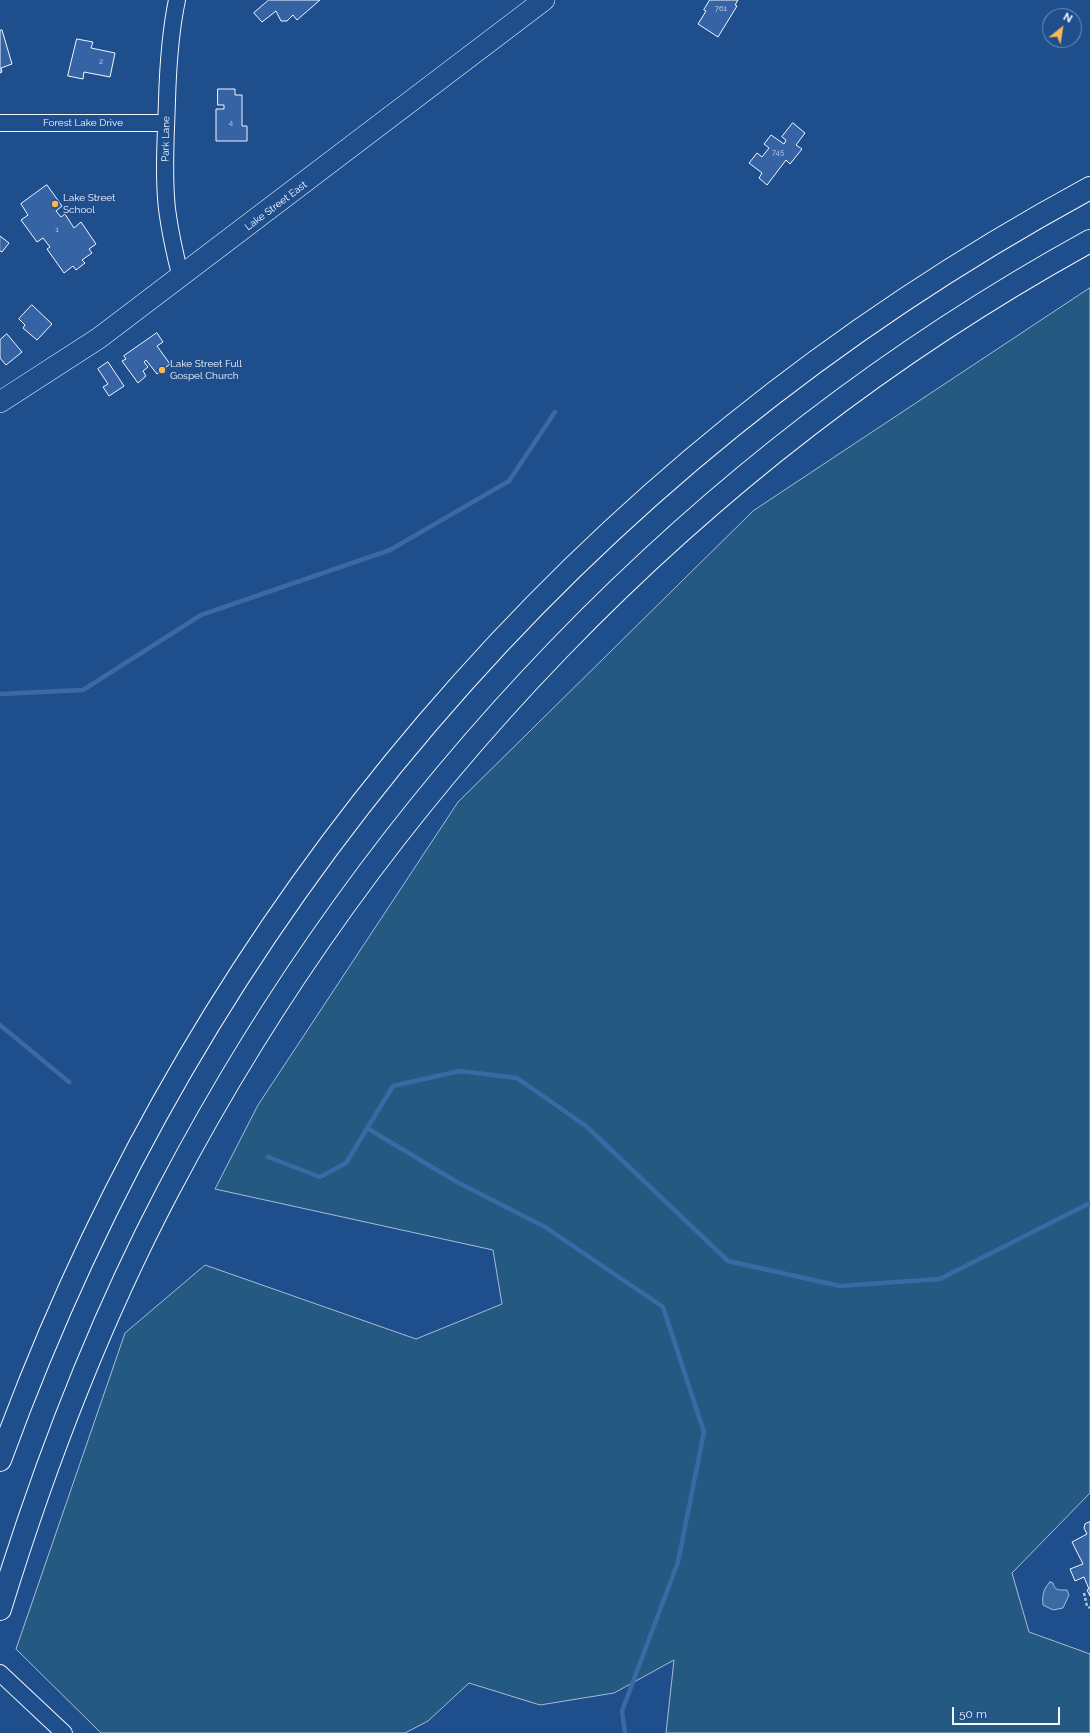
<!DOCTYPE html>
<style>
body{margin:0}
#map{position:relative;width:1090px;height:1733px;overflow:hidden;background:#1f4e8c;font-family:Raleway,sans-serif}
canvas{display:block}
.north{position:absolute;left:1042px;top:8px;width:40px;height:40px;box-sizing:border-box;background:#1f4e8c;border:1px solid #7391ba;border-radius:50%;rotate:30deg;font-size:11px;font-weight:700;line-height:16px;text-align:center;color:#f2f6ff}
.north::after{content:'';display:block;margin:auto;width:14px;height:18px;background:#ffb74d;clip-path:polygon(50% 0,100% 100%,50% 72%,0 100%)}
.scale{position:absolute;left:952px;top:1707px;width:108px;height:18px;box-sizing:border-box;border:2px solid #f2f6ff;border-top:0;padding-left:5px;font-size:12px;line-height:14px;white-space:nowrap;color:#f2f6ff;-webkit-text-stroke:3px #1f4e8c;paint-order:stroke}
</style>
<div id="map">
<canvas width="1090" height="1733"></canvas>
<div class="north">N</div>
<div class="scale">50 m</div>
</div>
<script>
const ctx = document.querySelector('canvas').getContext('2d');
ctx.lineJoin = 'round';
function paint(path, color) { ctx.fillStyle = color; ctx.fill(path, 'evenodd'); }
function stroke(path, color, width, dash) { ctx.strokeStyle = color; ctx.lineWidth = width; ctx.lineCap = dash ? 'butt' : 'round'; ctx.setLineDash(dash || []); ctx.stroke(path); }
function label(font, color, halo, rows, align = 'center') {
  ctx.font = font + ' Raleway,sans-serif'; ctx.lineWidth = 3; ctx.setLineDash([]); ctx.textBaseline = 'middle'; ctx.strokeStyle = halo; ctx.fillStyle = color; for (const [text, x, y, turn = 0] of rows) {
    ctx.save(); ctx.translate(x, y); ctx.rotate((+turn || 0) * Math.PI / 180); ctx.textAlign = isNaN(turn) ? turn : align; if (halo) ctx.strokeText(text, 0, 0); ctx.fillText(text, 0, 0); ctx.restore();
  }
}
const green = new Path2D(`
 M1090,288V1493L1012,1573L1029,1632L1090,1654V1733H666L674,1660L614,1693L540,1705L469,1683L428,1721L405,1733H101L16,1649L125,1333L205,1265L416,1339L502,1304L493,1250L215,1189L258,1105L458,802L753,511Z`);
const water = new Path2D(`
 M1050,1582L1053,1583C1055,1591 1059,1590 1067,1590L1069,1595L1063,1608L1053,1610L1043,1605C1042,1596 1043,1589 1050,1582Z`);
const stream = new Path2D(`
 M0,694L83,690L201,615L390,550L509,481L555,412
 M0,1025L69,1082
 M367,1128L457,1182L545,1227L663,1307L704,1432L678,1562L622,1711L625,1733
 M268,1157L320,1177L346,1163L393,1086L460,1071L517,1078L586,1126L728,1261L840,1286L940,1279L1090,1203`);
const building = new Path2D(`
 M269,0H320L297,20L293,15L287,21H281L276,11L262,22L254,13Z
 M710,0H738L735,5L737,6L718,37L698,24L706,11L704,10Z
 M2,30L12,64L1,68L2,72L0,73V31Z
 M77,39L93,42L91,48L115,53L110,77L84,72L83,79L68,76Z
 M218,89H235V95H242V126H247V141H216V109H224V105H218Z
 M793,123L805,133L796,145L802,149L790,164L786,160L767,185L759,178L762,173L749,163L757,153L762,157L769,148L764,144L771,135L784,144L786,140L782,137Z
 M47,185L62,206L56,211L61,217L65,214L74,228L81,222L96,244L89,249L92,253L82,260L85,263L76,270L73,266L64,273L47,249L50,247L43,238L37,242L21,220L28,215L21,204Z
 M0,236L9,243L2,252L0,251Z
 M32,305L52,324L37,340L23,328L25,325L19,319Z
 M157,333L163,342L157,346L170,364L157,374L146,360L144,362L148,367L143,371L146,376L138,383L122,361L126,359L124,356Z
 M7,334L22,352L6,365L0,358V340Z
 M108,362L124,386L109,396L103,387L108,384L98,369Z
 M1090,1522V1596L1087,1590L1089,1589L1084,1577L1075,1581L1070,1569L1083,1564L1072,1542L1087,1534L1084,1528L1085,1524Z`);
const path = new Path2D(`
 M1084,1593L1087,1606L1090,1608`);
const minor = new Path2D(`
 M177,0C170,33 168,66 167,100C166,136 163,173 167,209C170,232 175,255 181,278
 M0,123H166
 M0,1673L64,1733`);
const major = new Path2D(`
 M0,402L99,338L544,0`);
const highway = new Path2D(`
 M0,1460C199,913 577,466 1090,188
 M0,1609C44,1466 98,1324 168,1191C376,794 696,458 1090,241`);
const markers = [
 [55,204,4,"#ffb74d"],
 [162,370,4,"#ffb74d"]
];
const numberNames = [
 ["761",721,9],
 ["2",101,62],
 ["4",231,123],
 ["745",778,153],
 ["1",57,230]
];
const streetNames = [
 ["Forest Lake Drive",83,123],
 ["Park Lane",166,139,-89],
 ["Lake Street East",276,206,-37]
];
const poiNames = [
 ["Lake Street",63,198],
 ["School",63,210],
 ["Lake Street Full",170,364],
 ["Gospel Church",170,376]
];
paint(green, '#245a82');
stroke(green, '#a8bbd7', 1);
paint(water, '#3b69a3');
stroke(water, '#a8bbd7', 1);
stroke(stream, '#3b69a3', 4.5);
paint(building, '#3563a3');
stroke(building, '#f2f6ff', 1);
stroke(minor, '#f2f6ff', 18);
stroke(major, '#f2f6ff', 22);
stroke(highway, '#f2f6ff', 24);
stroke(path, '#b3c4dc', 2.5, [3, 2]);
stroke(minor, '#1f4e8c', 16);
stroke(major, '#1f4e8c', 21);
stroke(highway, '#1f4e8c', 22);
for (const [x, y, r, color] of markers) { const dot = new Path2D(); dot.arc(x, y, r, 0, 2 * Math.PI); ctx.fillStyle = color; ctx.fill(dot); stroke(dot, '#1f4e8c', 1.5); }
label('8px', '#c3d1e8', null, numberNames);
label('10px', '#f2f6ff', '#1f4e8c', streetNames);
label('10px', '#f2f6ff', '#1f4e8c', poiNames, 'left');
</script>
